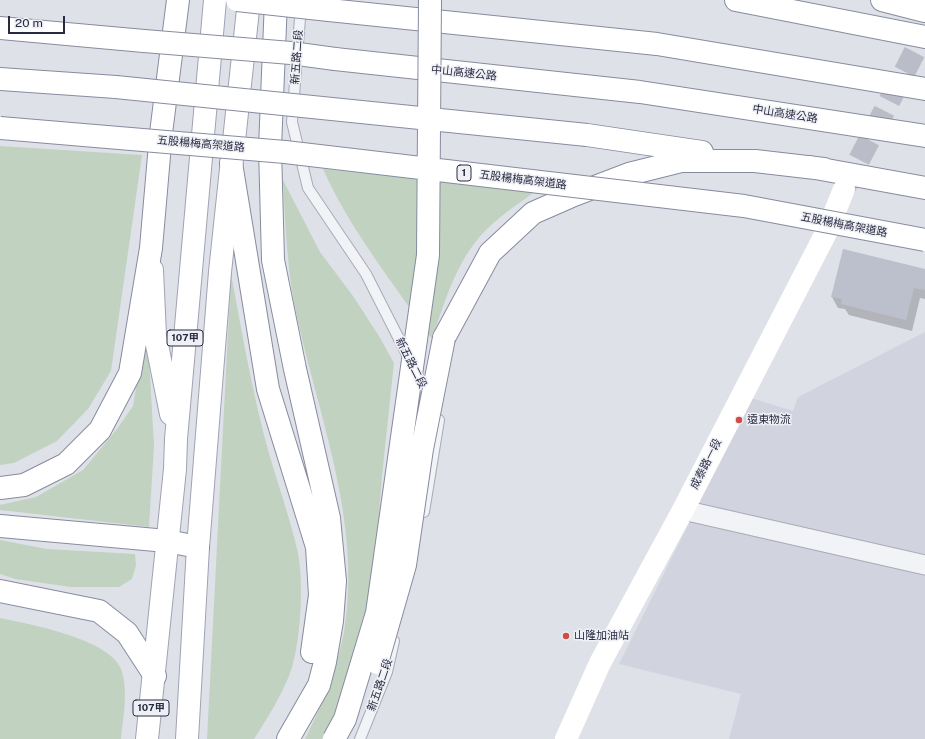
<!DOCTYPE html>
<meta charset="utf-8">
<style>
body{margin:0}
#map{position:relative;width:925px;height:739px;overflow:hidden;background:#dfe1e9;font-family:"Public Sans",sans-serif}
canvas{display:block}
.scale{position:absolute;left:8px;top:16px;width:57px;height:18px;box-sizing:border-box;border:2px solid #282b40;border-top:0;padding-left:5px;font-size:12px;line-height:14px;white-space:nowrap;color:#282b40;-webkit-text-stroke:3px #eff0f6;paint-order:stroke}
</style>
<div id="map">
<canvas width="925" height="739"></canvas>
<div class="scale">20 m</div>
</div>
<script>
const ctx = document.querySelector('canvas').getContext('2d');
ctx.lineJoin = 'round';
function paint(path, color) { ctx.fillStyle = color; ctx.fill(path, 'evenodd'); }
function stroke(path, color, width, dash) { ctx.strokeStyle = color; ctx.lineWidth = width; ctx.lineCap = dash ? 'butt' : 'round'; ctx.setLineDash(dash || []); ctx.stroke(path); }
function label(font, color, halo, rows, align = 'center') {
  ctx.font = font + ' "Public Sans","Noto Sans TC",sans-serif'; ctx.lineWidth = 3; ctx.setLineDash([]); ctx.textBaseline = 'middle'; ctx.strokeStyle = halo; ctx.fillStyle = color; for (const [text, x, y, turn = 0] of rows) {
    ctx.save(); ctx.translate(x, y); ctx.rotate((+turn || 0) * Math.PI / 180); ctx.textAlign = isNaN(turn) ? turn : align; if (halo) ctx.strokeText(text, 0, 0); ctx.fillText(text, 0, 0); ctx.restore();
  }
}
const built = new Path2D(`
 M925,332V739H729L741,694L619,664L751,398L793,411L798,397Z`);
const green = new Path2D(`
 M0,146L142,155L111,371L88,409L57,441L14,463L0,465Z
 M323,169L536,191C514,207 490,222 474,244C453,272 443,307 432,339C395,286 349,228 323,169Z
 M283,180L320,252L353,296L379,336L394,363L382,476L374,576L366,624L348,687L322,739H305C322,705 337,669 344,632C363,520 316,411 294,303C287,263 285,221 283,180Z
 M231,274C241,327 250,379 263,431C273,472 289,512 298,553C304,583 301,647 289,676C280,698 267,719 254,739H207Z
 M147,320L154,446L149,527L0,510V505L36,497L83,470L117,429L133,406Z
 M0,540L47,549L135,554L136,565L132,579L119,587H71L15,579L0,574Z
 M0,618C29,624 110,639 121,669C129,691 123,717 121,739H0Z`);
const shadow = new Path2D(`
 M925,270V299L920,298L912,331L849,315L845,309L838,308L832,297Z`);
const building = new Path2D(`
 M843,249L925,269V290L914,288L906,320L841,304L842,299L831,297Z`);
const secondaryTunnel = new Path2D(`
 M844,189L925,32`);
const lane = new Path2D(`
 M301,5L292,122L308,188L366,274L429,398
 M424,512L439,420
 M360,739L387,672L394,641`);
const street = new Path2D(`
 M683,510L925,565`);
const secondary = new Path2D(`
 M566,739L600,663L683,510L828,229L844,189`);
const primary = new Path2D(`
 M152,270L155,335L171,414
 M147,739L175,469L176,439L215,0
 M187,739L198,547L220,272L249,0`);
const highway = new Path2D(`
 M276,0L270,148L273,260L295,369L329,518L335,581L332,621L325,662L319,685L288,739
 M736,0L925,37
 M882,0L925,11
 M329,10L657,44L925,89
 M0,28L144,41
 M335,59L640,92L925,136
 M0,79L116,87
 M587,135L702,152
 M231,163L268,389L317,547L320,595L312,652
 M810,167L925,188
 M444,338L490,253L533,213L574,195L629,174L681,161H755L824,169
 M0,488L24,485L66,464L100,430L130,373L151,248L161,133L178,0
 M0,526L167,541L198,547
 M0,591L99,611L127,633L155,676`);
const highwayBridge = new Path2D(`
 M237,0L329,10
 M144,41L291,53L335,59
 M116,87L587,135
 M0,128L285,152L744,206L925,240
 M377,663L405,565L422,449L444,338
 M334,739L345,719L377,613L428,255L430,0`);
const markers = [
 [739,420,4,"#cf4d43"],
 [566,636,4,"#cf4d43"]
];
const shields = [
 [464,173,14],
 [185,338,36],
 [151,708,36]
];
const shieldNames = [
 ["1",464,173],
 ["107甲",185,338],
 ["107甲",151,708]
];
const streetNames = [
 ["新五路二段",297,57,-86],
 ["中山高速公路",464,73,6],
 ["中山高速公路",785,114,9],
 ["五股楊梅高架道路",201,144,5],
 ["五股楊梅高架道路",523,180,7],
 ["五股楊梅高架道路",844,225,11],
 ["新五路二段",411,363,63],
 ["成泰路一段",706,464,-63],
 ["新五路二段",380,685,-71]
];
const poiNames = [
 ["遠東物流",747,420],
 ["山隆加油站",574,636]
];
paint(built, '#d1d3de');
paint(green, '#c1d3c0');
paint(shadow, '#0003');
paint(building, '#bcbfcc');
stroke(secondaryTunnel, '#babdc7', 22, [22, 11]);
stroke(lane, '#a8aab6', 12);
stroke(street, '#a8aab6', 21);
stroke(primary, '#9fa2b4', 24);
stroke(highway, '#878b9f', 24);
stroke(lane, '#f2f3f7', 10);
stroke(street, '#f2f3f7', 19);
stroke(secondary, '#fff', 22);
stroke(primary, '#fff', 22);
stroke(highway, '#fff', 22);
stroke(highwayBridge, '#878b9f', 24, []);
stroke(highwayBridge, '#fff', 22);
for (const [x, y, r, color] of markers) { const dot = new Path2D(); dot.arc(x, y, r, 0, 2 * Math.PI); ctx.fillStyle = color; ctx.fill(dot); stroke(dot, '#eff0f6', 1.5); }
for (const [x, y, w] of shields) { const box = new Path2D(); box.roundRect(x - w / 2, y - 8, w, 16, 3); ctx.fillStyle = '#eff0f6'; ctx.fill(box); stroke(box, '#282b40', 1); }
label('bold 10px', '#282b40', null, shieldNames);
label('11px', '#282b40', '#eff0f6', streetNames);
label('11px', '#282b40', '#eff0f6', poiNames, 'left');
</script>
